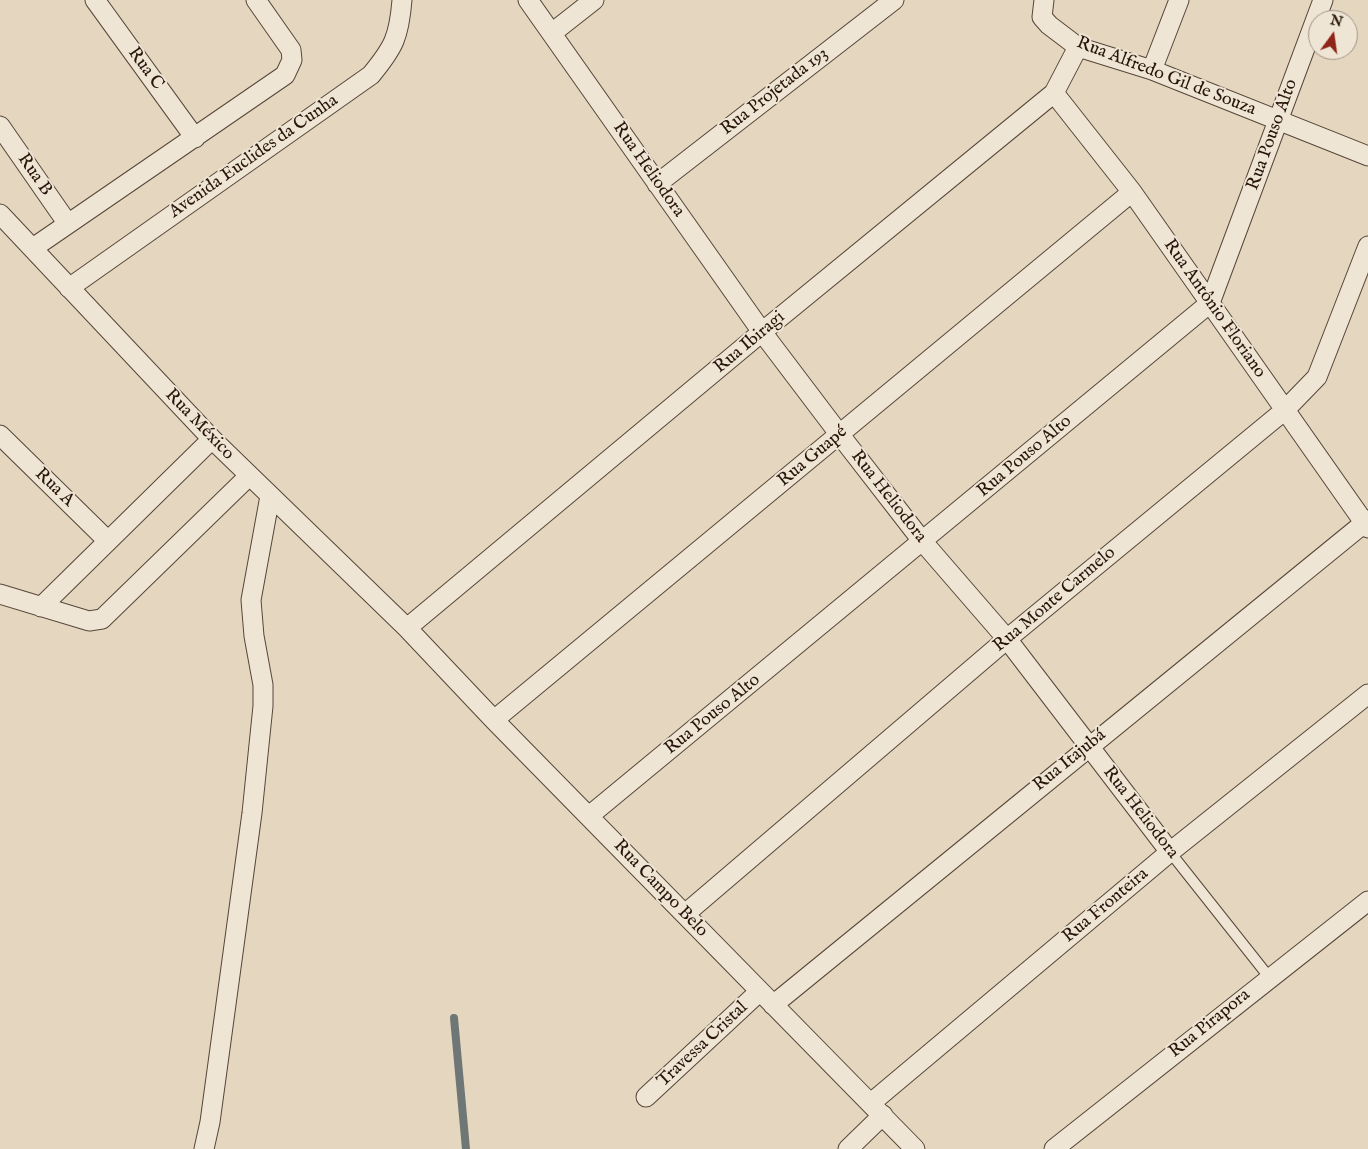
<!DOCTYPE html>
<meta charset="utf-8">
<style>
body{margin:0}
#map{position:relative;width:1368px;height:1149px;overflow:hidden;background:#e5d7bf;font-family:"IM FELL English",serif}
canvas{display:block}
.north{position:absolute;left:1308px;top:10px;width:50px;height:50px;box-sizing:border-box;background:#eee5d5;border:1px solid #9f9284;border-radius:50%;rotate:14deg;font-size:14px;font-weight:700;line-height:20px;text-align:center;color:#28150b}
.north::after{content:'';display:block;margin:auto;width:18px;height:22px;background:#8f2418;clip-path:polygon(50% 0,100% 100%,50% 72%,0 100%)}
</style>
<div id="map">
<canvas width="1368" height="1149"></canvas>
<div class="north">N</div>
</div>
<script>
const ctx = document.querySelector('canvas').getContext('2d');
ctx.lineJoin = 'round';
function stroke(path, color, width, dash) { ctx.strokeStyle = color; ctx.lineWidth = width; ctx.lineCap = dash ? 'butt' : 'round'; ctx.setLineDash(dash || []); ctx.stroke(path); }
function label(font, color, halo, rows, align = 'center') {
  ctx.font = font + ' "IM FELL English",serif'; ctx.lineWidth = 4; ctx.setLineDash([]); ctx.textBaseline = 'middle'; ctx.strokeStyle = halo; ctx.fillStyle = color; for (const [text, x, y, turn = 0] of rows) {
    ctx.save(); ctx.translate(x, y); ctx.rotate((+turn || 0) * Math.PI / 180); ctx.textAlign = isNaN(turn) ? turn : align; if (halo) ctx.strokeText(text, 0, 0); ctx.fillText(text, 0, 0); ctx.restore();
  }
}
const stream = new Path2D(`
 M454,1018L466,1149`);
const service = new Path2D(`
 M1170,852L1269,977`);
const minor = new Path2D(`
 M95,0L195,138
 M528,0L762,332L840,435L923,542L1007,639L1170,852
 M1044,0L1042,17L1049,25L1078,47L1152,70L1368,156
 M552,33L594,0
 M1152,70L1179,0
 M1054,93L1132,192L1368,528
 M0,126L68,224
 M657,184L894,0
 M0,214L212,439L407,628L494,720L915,1149
 M33,248L285,75L292,60L291,50L256,0
 M69,288L371,75C394,47 399,37 402,0
 M0,435L108,541
 M0,594L89,621L102,619L249,476
 M41,607L212,439
 M407,628L762,332L1054,93L1078,47
 M494,720L1132,192
 M589,816L1210,303L1323,0
 M685,914L1007,639L1285,410L1317,377L1368,246
 M773,1005L1368,520
 M646,1097L759,992
 M871,1103L1170,852L1368,694
 M204,1149L210,1122L252,813L263,706V685L254,636L251,600L270,496
 M848,1149L883,1115
 M1054,1149L1368,901`);
const streetNames = [
 ["Rua C",145,69,54],
 ["Rua Alfredo Gil de Souza",1166,77,21],
 ["Rua Projetada 193",775,92,-38],
 ["Rua Pouso Alto",1273,135,-70],
 ["Avenida Euclides da Cunha",254,157,-35],
 ["Rua Heliodora",648,170,55],
 ["Rua B",34,175,55],
 ["Rua Antônio Floriano",1214,309,55],
 ["Rua Ibiragi",750,343,-40],
 ["Rua México",199,425,46],
 ["Rua Guapé",813,457,-40],
 ["Rua Pouso Alto",1025,457,-40],
 ["Rua A",54,488,44],
 ["Rua Heliodora",888,497,52],
 ["Rua Monte Carmelo",1055,600,-40],
 ["Rua Pouso Alto",713,715,-39],
 ["Rua Itajubá",1070,761,-39],
 ["Rua Heliodora",1140,813,52],
 ["Rua Campo Belo",660,889,46],
 ["Rua Fronteira",1106,906,-40],
 ["Rua Pirapora",1210,1024,-39],
 ["Travessa Cristal",703,1045,-43]
];
stroke(stream, '#6e7676', 8);
stroke(service, '#574638', 12);
stroke(minor, '#574638', 21);
stroke(service, '#eee5d5', 10);
stroke(minor, '#eee5d5', 19);
label('18px', '#28150b', '#eee5d5', streetNames);
</script>
